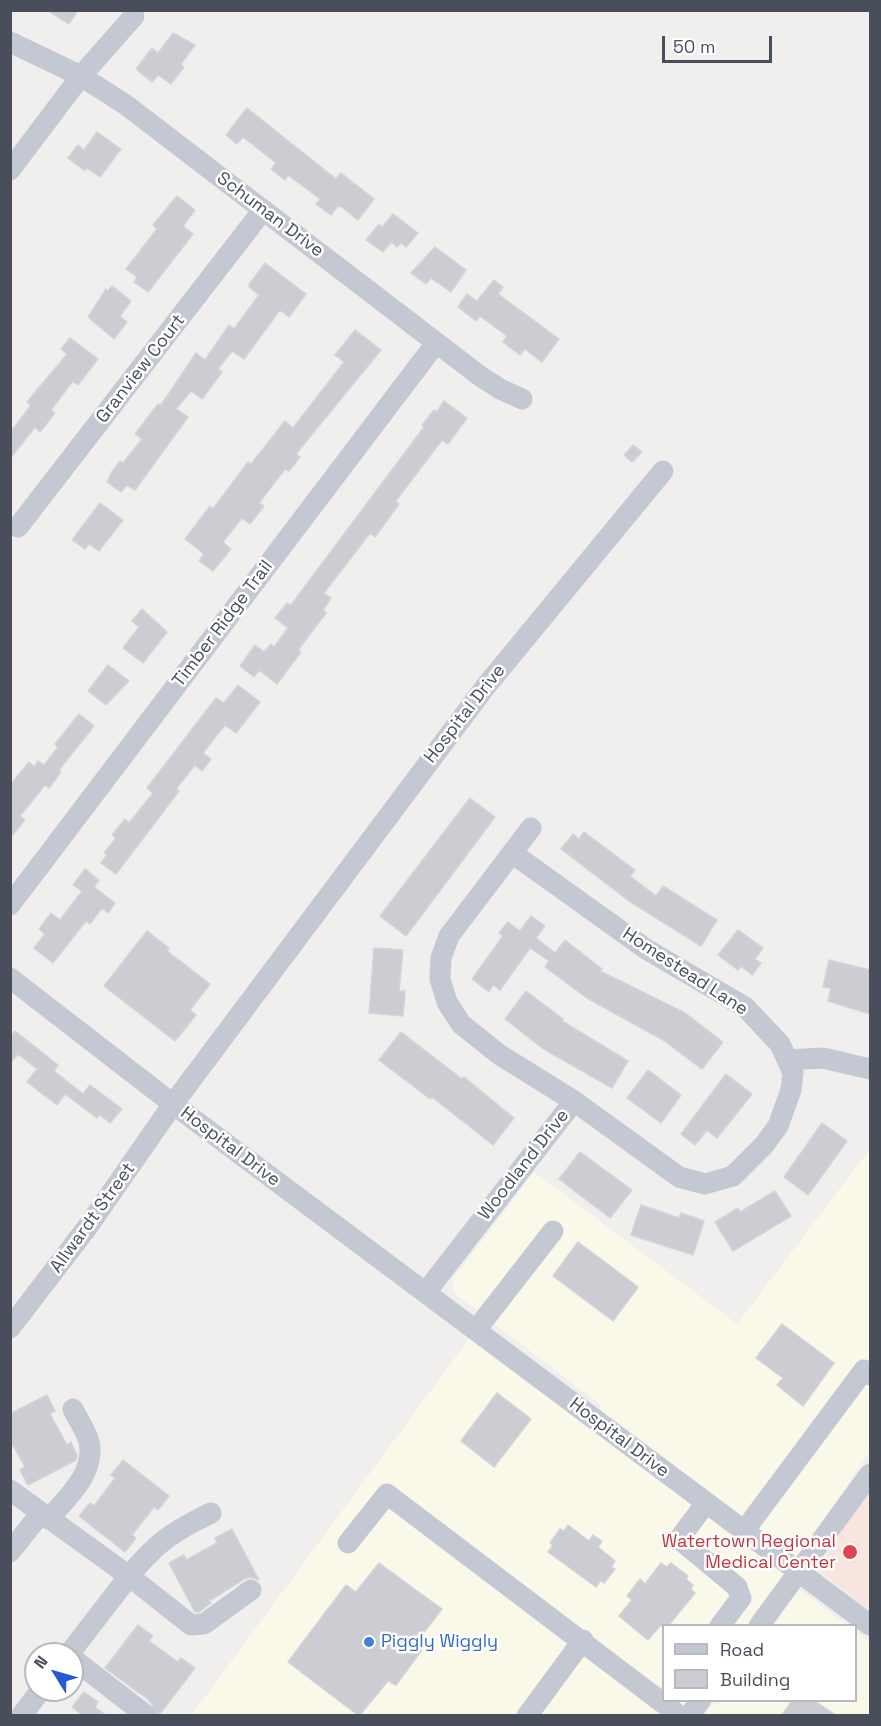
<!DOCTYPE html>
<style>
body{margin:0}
#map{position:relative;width:881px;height:1726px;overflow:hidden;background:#f1eeee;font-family:"Space Grotesk",sans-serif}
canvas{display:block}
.frame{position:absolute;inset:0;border:12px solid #484f5a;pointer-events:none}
.legend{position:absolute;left:662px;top:1624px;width:195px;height:78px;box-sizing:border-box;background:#fff;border:2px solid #b6b9bd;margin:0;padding:8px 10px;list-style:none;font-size:18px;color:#484f5a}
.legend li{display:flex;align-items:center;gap:12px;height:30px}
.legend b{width:30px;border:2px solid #b6b9bd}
.north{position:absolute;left:24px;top:1642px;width:60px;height:60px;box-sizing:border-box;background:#fff;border:2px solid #b6b9bd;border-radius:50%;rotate:307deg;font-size:16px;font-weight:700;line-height:24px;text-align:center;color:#484f5a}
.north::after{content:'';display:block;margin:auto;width:21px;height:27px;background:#265ad3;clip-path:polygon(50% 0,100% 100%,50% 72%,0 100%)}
.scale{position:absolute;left:662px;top:36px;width:110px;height:27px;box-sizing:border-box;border:3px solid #484f5a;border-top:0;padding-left:8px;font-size:18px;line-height:21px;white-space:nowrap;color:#484f5a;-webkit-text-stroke:4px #fff;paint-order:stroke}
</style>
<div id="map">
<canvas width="881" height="1726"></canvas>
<div class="frame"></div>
<ul class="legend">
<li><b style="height:8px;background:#c3c8d2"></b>Road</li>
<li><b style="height:16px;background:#cccdd2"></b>Building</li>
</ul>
<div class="north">N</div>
<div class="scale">50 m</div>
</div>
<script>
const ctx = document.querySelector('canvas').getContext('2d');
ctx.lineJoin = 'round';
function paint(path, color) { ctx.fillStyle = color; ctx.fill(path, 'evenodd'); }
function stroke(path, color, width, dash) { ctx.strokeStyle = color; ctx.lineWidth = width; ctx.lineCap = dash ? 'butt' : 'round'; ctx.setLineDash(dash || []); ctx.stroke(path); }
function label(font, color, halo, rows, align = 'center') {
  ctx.font = font + ' "Space Grotesk",sans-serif'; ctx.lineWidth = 5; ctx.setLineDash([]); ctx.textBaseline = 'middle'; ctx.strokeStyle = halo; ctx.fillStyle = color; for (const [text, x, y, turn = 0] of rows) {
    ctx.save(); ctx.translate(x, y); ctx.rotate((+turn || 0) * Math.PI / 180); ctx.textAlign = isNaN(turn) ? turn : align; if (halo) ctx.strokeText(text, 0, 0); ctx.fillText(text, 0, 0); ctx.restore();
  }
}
const commercial = new Path2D(`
 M870,1149V1451L784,1578L847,1625L664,1626V1700L709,1701L716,1705L720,1700H856V1632L870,1643V1715L191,1716L471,1336L587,1425L602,1406L453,1292V1279L534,1172L737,1324Z`);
const medical = new Path2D(`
 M870,1487V1611L823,1573L822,1565L836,1539Z`);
const building = new Path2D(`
 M47,10H78L69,24Z
 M173,33L195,45L181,64L184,67L171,84L158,75L152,82L136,69L152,48L158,53Z
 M247,108L336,179L341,173L374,199L358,220L339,205L331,215L316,204L320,199L288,175L285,180L271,169L276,163L243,137L237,144L226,135Z
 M97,132L121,149L100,177L87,168L85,171L68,158L78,145L84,150Z
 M177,196L195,210L183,226L193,234L148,292L134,282L137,277L126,269L157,229L153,225Z
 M393,214L418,233L406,247L401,243L397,247L391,242L383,252L366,240L379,224L382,227Z
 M435,247L466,270L451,292L431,278L426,284L411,273Z
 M265,263L306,294L289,317L280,310L244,359L232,351L218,369L222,372L202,399L191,391L176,409L188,417L135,490L127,485L121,492L107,482L111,473L120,461L123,463L142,439L135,434L158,404L161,405L196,353L205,360L229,325L234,329L259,295L248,286Z
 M494,280L503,287L498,294L559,339L542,362L525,349L520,355L503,342L507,336L480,316L476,321L458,307L467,294L477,301Z
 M112,286L131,301L120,316L127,322L114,339L88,317L106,289L108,291Z
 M355,330L381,350L296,454L300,457L289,471L285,469L259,503L264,506L250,524L242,518L223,542L231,549L213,571L199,561L204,554L185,539L210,506L213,509L248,462L251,464L285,421L293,428L344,362L335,355Z
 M70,338L98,359L78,385L73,381L51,410L55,413L40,432L35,427L10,459V433L31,405L27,402L67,354L61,349Z
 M444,401L467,418L448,444L442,440L395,502L399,504L375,537L370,533L324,593L331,598L323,610L326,613L298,650L301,652L277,684L259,670L254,677L240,666L255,645L264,652L271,644L274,647L288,628L275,618L287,603L291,605L424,427L422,425L434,410L437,412Z
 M633,445L642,452L632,462L624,455Z
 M100,503L123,520L99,551L89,544L85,549L72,540Z
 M142,609L167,632L143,663L123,648L139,627L132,621Z
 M108,665L129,681L106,705L88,691Z
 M238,685L260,702L236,733L225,725L203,753L211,759L202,771L195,765L176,789L179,791L116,874L101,863L107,855L104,853L116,838L112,835L125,819L129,823L153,793L147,788L216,698L224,703Z
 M79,714L94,726L59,770L61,772L49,788L45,785L20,816L25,820L10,838V785L29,762L34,767L38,761L44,765L58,747L55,744Z
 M470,798L495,817L406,936L380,916Z
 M584,832L635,870L630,876L656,896L663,886L717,920L701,946L629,901L561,849L573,834L579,839Z
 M85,869L99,880L94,887L115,903L108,913L102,908L90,924L86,921L53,963L34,948L45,934L39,929L51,913L60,920L82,891L73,885Z
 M531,916L545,926L536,938L555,953L565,940L602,969L600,971L685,1013L723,1042L702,1069L663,1040L587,998L545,967L549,961L530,948L500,990L493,985L489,992L472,979L503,936L499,933L508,922L520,931Z
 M738,930L763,948L755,959L761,963L752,975L741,966L738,970L718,955Z
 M147,931L169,948L167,951L210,984L190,1010L196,1015L175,1041L104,986Z
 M374,948L403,950L399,991H405L403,1016L369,1013Z
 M829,960L870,970V1014L828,1001L831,988L823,987Z
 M526,991L563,1019L562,1021L628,1061L612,1088L542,1048L505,1019Z
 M15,1031L58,1065L54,1071L83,1094L90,1085L122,1109L110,1123L100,1115L97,1118L65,1094L57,1105L27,1082L37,1069L18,1054L10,1064V1038Z
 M401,1032L462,1079L464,1077L514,1118L493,1145L432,1097L430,1099L379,1060Z
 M648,1070L681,1095L661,1123L627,1098Z
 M726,1074L752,1094L717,1138L707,1130L695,1145L681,1134Z
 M822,1123L847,1141L808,1195L784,1177Z
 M580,1152L632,1190L610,1218L559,1179Z
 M775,1191L791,1216L733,1251L715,1222L738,1208L740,1212Z
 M641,1205L679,1218L681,1213L704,1221L693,1255L631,1235Z
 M578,1242L638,1287L613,1321L553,1276Z
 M782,1324L834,1363L803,1406L777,1385L783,1378L756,1358Z
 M497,1393L531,1419L494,1467L461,1441Z
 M47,1395L55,1411L50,1414L67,1445L71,1442L77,1456L76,1460L28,1485L20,1470L25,1467L10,1440V1414Z
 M123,1460L169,1496L158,1510L154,1507L132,1535L136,1538L125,1552L79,1516L90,1503L94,1506L115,1478L111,1475Z
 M568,1525L589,1541L593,1535L602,1541L598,1547L615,1561L611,1567L615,1569L604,1583L601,1580L596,1587L548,1552L553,1545L550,1543L560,1529L564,1531Z
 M232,1529L259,1580L250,1577L244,1579L209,1601L211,1603L199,1612H195L169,1563L184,1555L186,1560L217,1543L215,1538Z
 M379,1563L442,1609L415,1644L422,1650L396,1685L388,1681L359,1716L288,1662L346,1585L356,1592Z
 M661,1563L667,1567L671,1563L688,1576L686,1579L693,1585L691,1589L695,1593L668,1626H660L648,1640L619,1616L632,1600L627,1596L640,1579L645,1584Z
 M138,1625L153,1636L149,1641L178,1662L181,1658L195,1668L159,1715L149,1700L105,1668Z
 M84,1692L98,1702L95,1707L107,1716H83L72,1707Z
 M792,1701H815L837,1716H781Z`);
const minor = new Path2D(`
 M10,42L81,76L126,105L480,376L500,389L522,399
 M10,170L81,76L134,16
 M18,527L263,210
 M512,853L646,949L745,1007L780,1044L793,1073L791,1090L778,1126L764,1145L733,1176L705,1184L679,1177L574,1101L500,1055L461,1024L447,1002L440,979L441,958L449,936L531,828
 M10,905L436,343
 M10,978L173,1104L870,1625
 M787,1060L823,1058L870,1069
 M426,1292L574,1101
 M10,1328L89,1225L173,1104L486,686L663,471
 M476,1330L553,1231
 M10,1490L129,1576L69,1654
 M706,1503L679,1539L737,1587L741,1598L720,1626
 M211,1513C172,1532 156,1543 129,1576L191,1625L204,1624L251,1590
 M49,1519C66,1498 92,1477 90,1447C89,1435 78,1420 73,1409
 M744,1531L864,1370L870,1375
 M348,1543L387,1494L680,1716
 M10,1552L41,1513
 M759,1626L870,1474
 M72,1658L147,1716
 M21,1716L41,1690
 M527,1716L583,1640
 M689,1716L701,1700`);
const markers = [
 [850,1552,8,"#e0444e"],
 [369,1642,6,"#3f7fe0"]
];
const streetNames = [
 ["Schuman Drive",270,215,37],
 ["Granview Court",141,369,-52],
 ["Timber Ridge Trail",223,624,-53],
 ["Hospital Drive",465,714,-52],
 ["Homestead Lane",685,972,33],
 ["Hospital Drive",230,1147,37],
 ["Woodland Drive",524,1165,-52],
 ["Allwardt Street",93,1218,-54],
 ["Hospital Drive",619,1438,37]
];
const healthNames = [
 ["Watertown Regional",836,1542],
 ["Medical Center",836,1563]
];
const shopNames = [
 ["Piggly Wiggly",381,1642]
];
paint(commercial, '#faf8e8');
paint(medical, '#f9e5e0');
paint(building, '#cccdd2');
stroke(building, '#d2d4d9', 1.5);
stroke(minor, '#c3c8d2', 21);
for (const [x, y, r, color] of markers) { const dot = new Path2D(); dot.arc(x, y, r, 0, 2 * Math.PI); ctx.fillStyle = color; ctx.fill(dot); stroke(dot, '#fff', 2); }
label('18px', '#484f5a', '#fff', streetNames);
label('18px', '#be3a42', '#fff', healthNames, 'right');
label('18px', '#366cbe', '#fff', shopNames, 'left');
</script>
